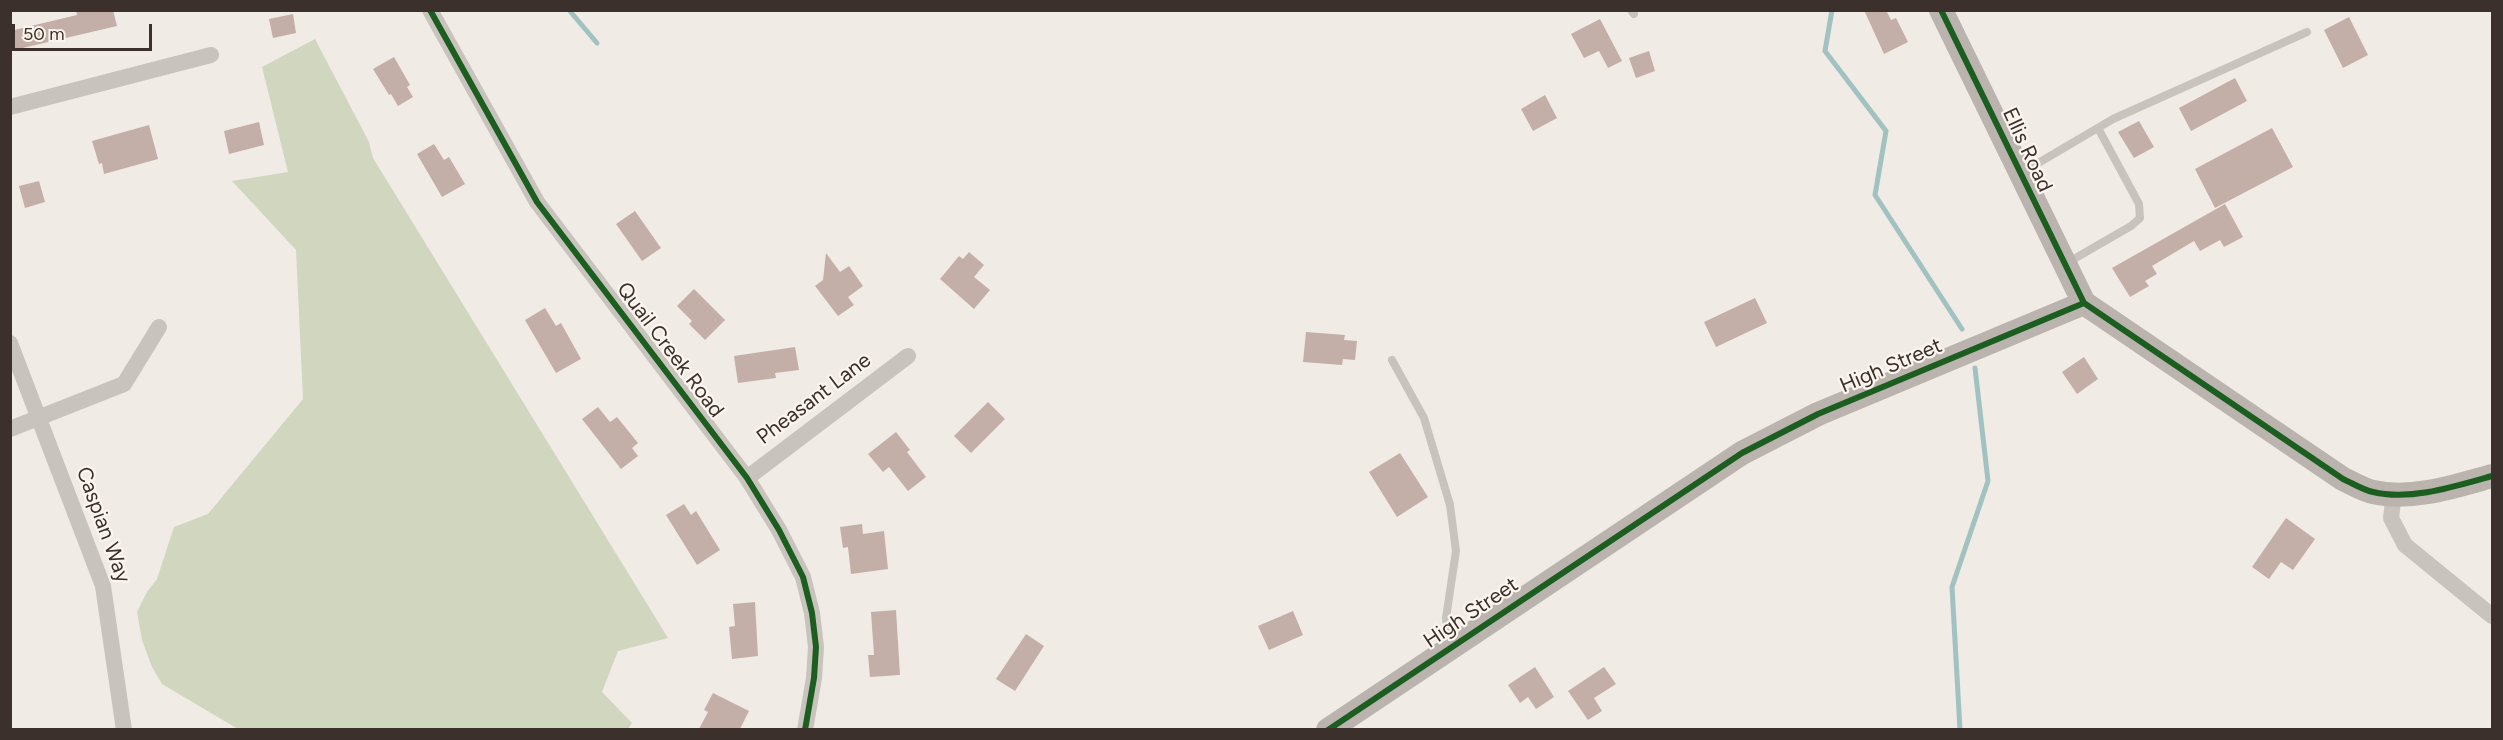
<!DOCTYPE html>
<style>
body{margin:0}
#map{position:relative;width:2503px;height:740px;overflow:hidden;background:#f0ebe5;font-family:Figtree,sans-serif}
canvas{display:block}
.frame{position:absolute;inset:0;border:12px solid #3b302b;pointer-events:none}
.scale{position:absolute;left:12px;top:24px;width:140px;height:27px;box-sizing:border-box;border:3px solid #3b302b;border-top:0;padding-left:8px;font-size:18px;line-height:21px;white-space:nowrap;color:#3b302b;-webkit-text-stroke:4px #fbf5ee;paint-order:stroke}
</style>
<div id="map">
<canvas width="2503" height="740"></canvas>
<div class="frame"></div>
<div class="scale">50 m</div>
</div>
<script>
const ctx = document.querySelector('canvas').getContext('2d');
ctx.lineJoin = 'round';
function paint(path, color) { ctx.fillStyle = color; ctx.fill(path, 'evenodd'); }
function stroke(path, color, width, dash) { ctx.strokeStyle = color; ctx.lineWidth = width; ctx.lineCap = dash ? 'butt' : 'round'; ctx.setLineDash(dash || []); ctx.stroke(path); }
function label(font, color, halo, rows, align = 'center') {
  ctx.font = font + ' Figtree,sans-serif'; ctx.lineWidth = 4.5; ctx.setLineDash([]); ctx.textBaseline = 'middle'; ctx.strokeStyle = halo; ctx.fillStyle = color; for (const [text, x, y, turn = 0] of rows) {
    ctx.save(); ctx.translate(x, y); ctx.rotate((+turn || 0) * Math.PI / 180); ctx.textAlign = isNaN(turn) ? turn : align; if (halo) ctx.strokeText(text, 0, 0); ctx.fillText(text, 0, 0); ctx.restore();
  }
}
const green = new Path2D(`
 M315,39L369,142L373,158L668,638L618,651L602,692L632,723L628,729H238L162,684L152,667L142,640L137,612L147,592L157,579L174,527L208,514L303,399L296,250L232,181L288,172L262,67Z`);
const stream = new Path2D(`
 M569,10L597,43
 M1832,10L1825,51L1886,131L1875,195L1962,329
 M1960,730L1952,587L1988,481L1975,368`);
const building = new Path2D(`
 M76,10H113L117,26L10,51V31L77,15Z
 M1864,10H1886L1891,20L1896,18L1908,42L1884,54Z
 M293,14L296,33L273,38L269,19Z
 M2349,17L2368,55L2343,68L2324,30Z
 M1600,19L1622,61L1608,68L1599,51L1584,58L1571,34Z
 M1649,51L1655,71L1636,78L1629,58Z
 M394,57L410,85L407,87L413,97L398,106L391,94L389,95L373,69Z
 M2235,78L2247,101L2191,131L2179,108Z
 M1545,95L1557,118L1533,131L1521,109Z
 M2139,121L2154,147L2134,158L2118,132Z
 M259,122L264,145L229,154L224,131Z
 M149,125L158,159L104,174L102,163L99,164L92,141Z
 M2272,128L2293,167L2215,208L2195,169Z
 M434,144L444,160L449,157L465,184L442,197L417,154Z
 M39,181L45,202L25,208L19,186Z
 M2225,204L2243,237L2224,247L2220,240L2200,251L2194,241L2152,266L2157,274L2145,281L2149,286L2130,297L2112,268Z
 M635,211L661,248L642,261L616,224Z
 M969,252L984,265L974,277L990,290L974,309L940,279L959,256L963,259Z
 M826,253L840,272L849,266L863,286L848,297L854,305L838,316L815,286L823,280Z
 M694,289L725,320L705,340L689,324L692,321L677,306Z
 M1755,298L1767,323L1716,347L1704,322Z
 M545,308L556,326L561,323L581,359L556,373L525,320Z
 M1306,332L1345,335L1344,340L1357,341L1355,360L1343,359L1342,365L1303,362Z
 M795,347L799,370L775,373L776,378L738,383L734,356Z
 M2084,357L2098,379L2077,394L2062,372Z
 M988,402L1005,419L971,453L954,436Z
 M598,407L610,422L617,417L638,443L632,448L638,456L621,469L582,419Z
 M896,432L910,450L907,452L926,477L908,491L889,467L883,472L868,454Z
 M1400,453L1428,497L1397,517L1369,472Z
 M684,504L691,515L696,511L720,550L697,565L666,515Z
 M2286,518L2315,539L2293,570L2281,562L2269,579L2252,567Z
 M862,524L863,534L884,531L888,569L851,574L848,547L843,548L840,527Z
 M755,602L758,656L732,659L729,627L735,626L733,604Z
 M896,610L900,675L870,677L868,655H874L871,612Z
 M1293,611L1303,635L1269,650L1258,626Z
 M1026,634L1044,646L1015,691L996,679Z
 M1535,667L1554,697L1536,709L1528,697L1520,703L1508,685Z
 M1604,667L1616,684L1594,698L1602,711L1588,720L1568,691Z
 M713,693L749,711L740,729H699L708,712L704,710Z`);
const lane = new Path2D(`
 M1631,10L1634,14
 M2023,172L2113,119L2307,32
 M2067,263L2131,226L2140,218L2139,204L2098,128
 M1392,360L1424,418L1450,505L1456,551L1446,618L1449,644`);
const street = new Path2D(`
 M430,10L537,202L747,478L779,530L803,577L812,613L816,647L814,678L805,730
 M10,107L211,55
 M10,343L103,586L124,730
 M10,429L124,384L159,327
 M747,478L908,356
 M2394,493L2391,518L2405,545L2492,616`);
const secondary = new Path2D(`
 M1941,10L2084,303L2343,479C2352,483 2363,490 2373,492C2411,501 2456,486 2492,476
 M1328,730L1742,453L1818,414L2084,303`);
const cycleway = new Path2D(`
 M430,10L537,202L747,478L779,530L803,577L812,613L816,647L814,678L805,730
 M1941,10L2084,303L2343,479C2352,483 2363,490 2373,492C2411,501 2456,486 2492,476
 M1328,730L1742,453L1818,414L2084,303`);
const streetNames = [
 ["Ellis Road",2027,150,65],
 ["Quail Creek Road",670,350,53],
 ["High Street",1891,366,-23],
 ["Pheasant Lane",814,399,-37],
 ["Caspian Way",103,525,70],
 ["High Street",1471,613,-34]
];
paint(green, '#d1d6bf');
stroke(stream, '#a1c2c1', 5);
paint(building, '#c3afa7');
stroke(lane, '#c9c3be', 8);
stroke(street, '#c9c3be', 16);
stroke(secondary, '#bab3ae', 24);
stroke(cycleway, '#1b5e20', 6);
label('21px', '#3b302b', '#fbf5ee', streetNames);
</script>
